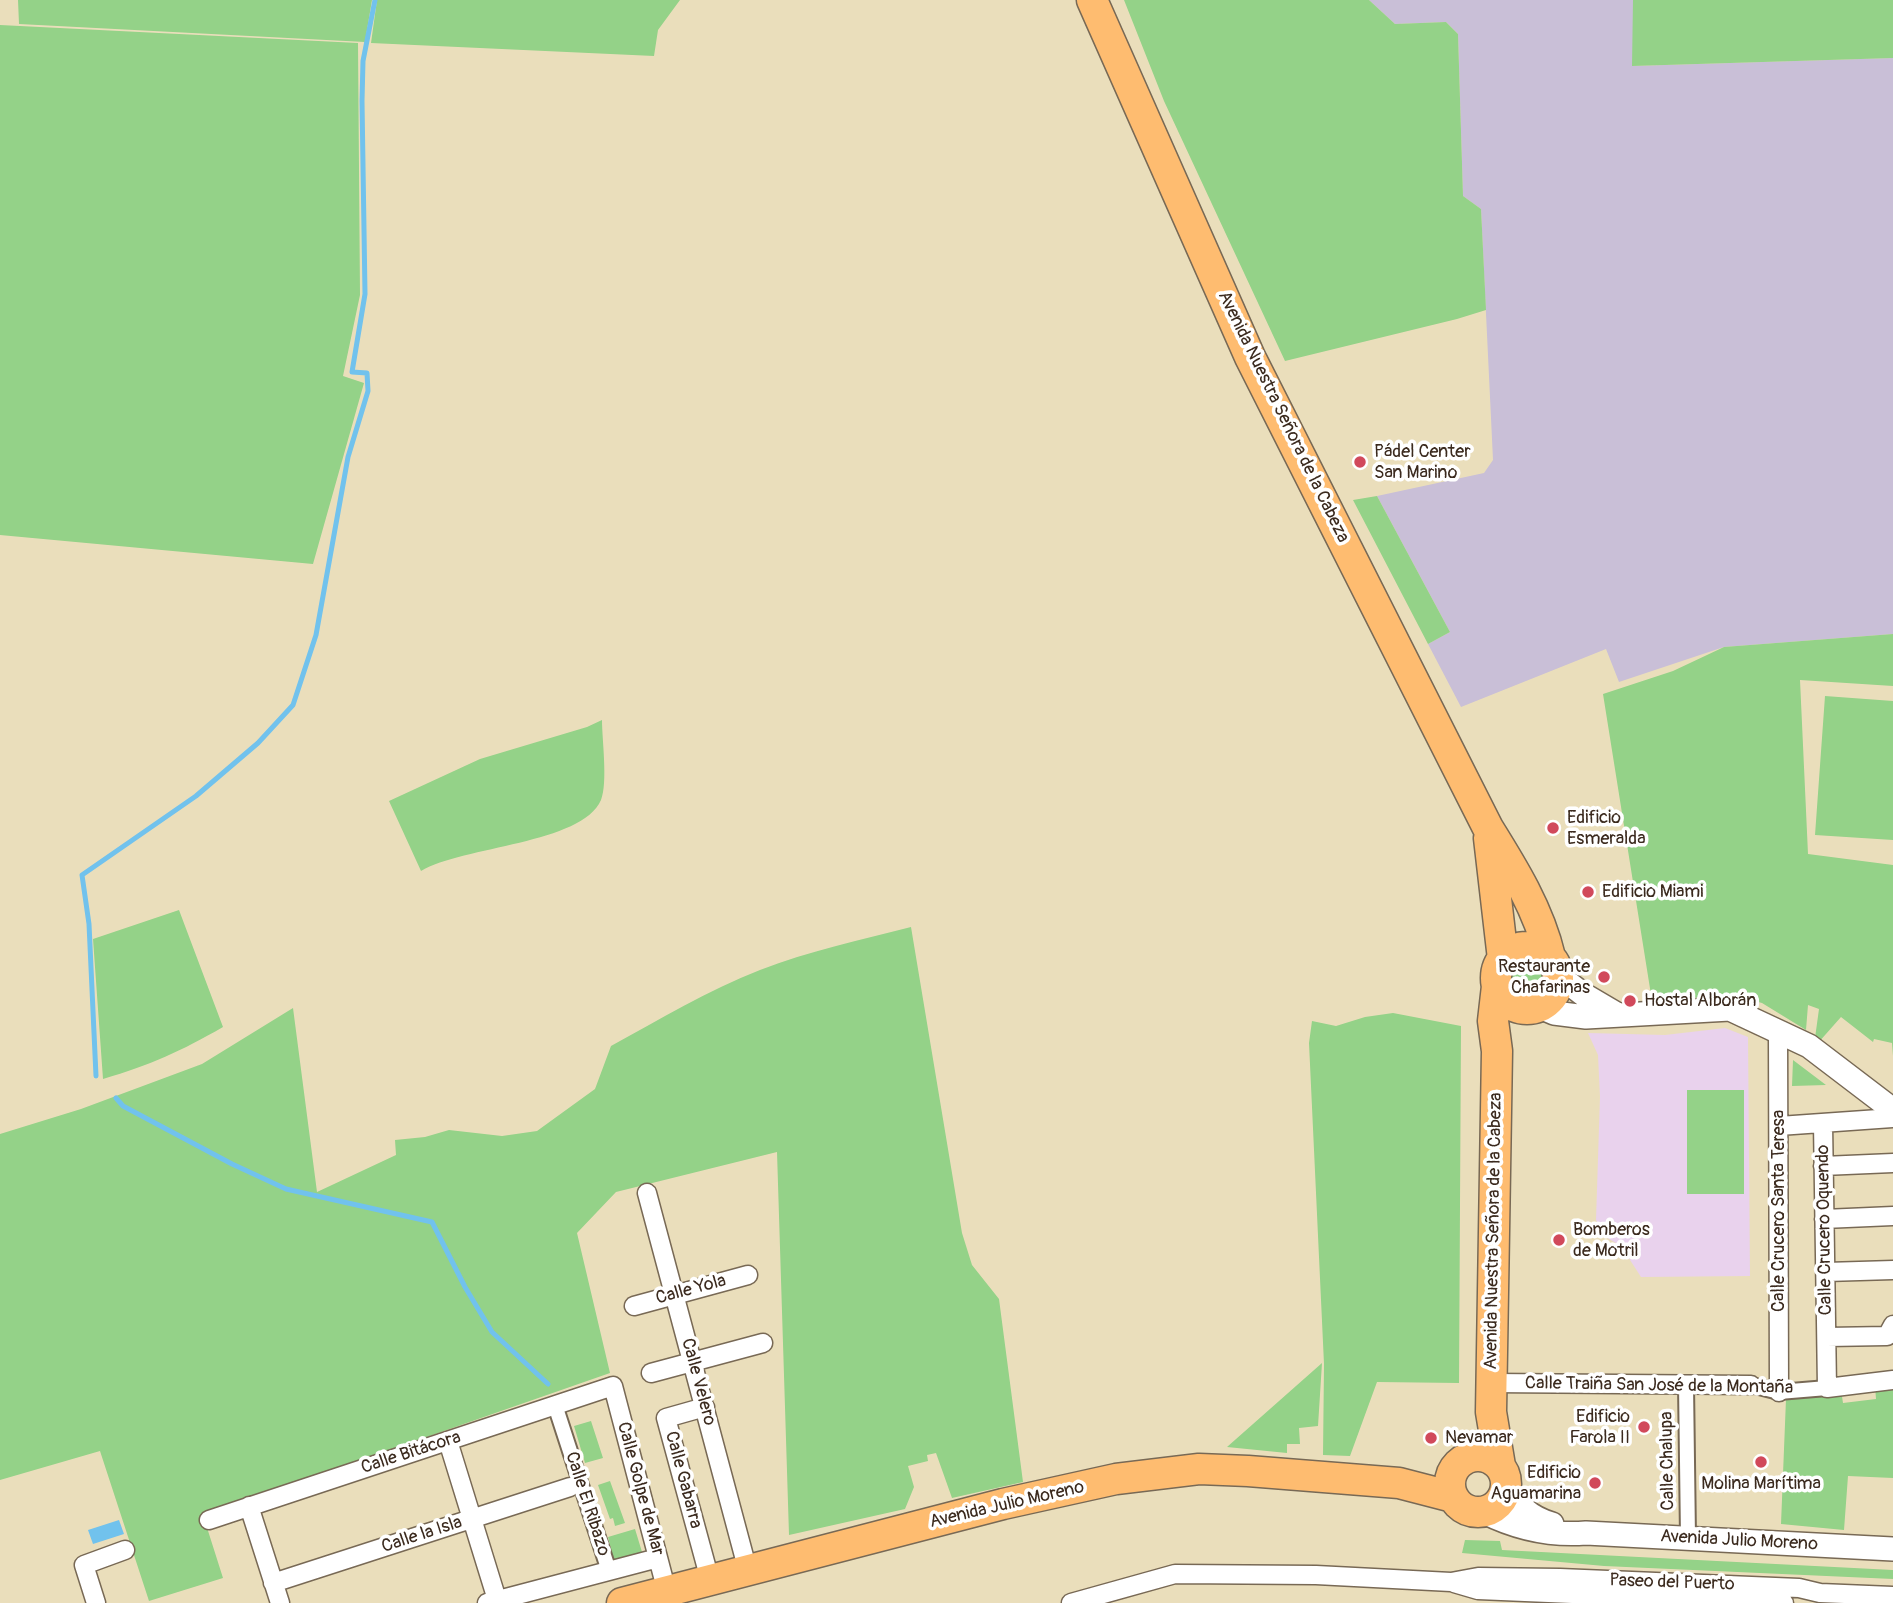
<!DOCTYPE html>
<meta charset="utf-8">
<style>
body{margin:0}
canvas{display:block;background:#eadebb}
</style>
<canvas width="1893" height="1603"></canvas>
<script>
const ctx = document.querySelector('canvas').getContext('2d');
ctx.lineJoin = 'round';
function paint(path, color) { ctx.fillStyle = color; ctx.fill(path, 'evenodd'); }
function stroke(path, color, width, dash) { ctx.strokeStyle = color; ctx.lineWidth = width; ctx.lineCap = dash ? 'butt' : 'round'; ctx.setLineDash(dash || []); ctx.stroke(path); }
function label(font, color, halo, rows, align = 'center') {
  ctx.font = font + ' Pangolin,sans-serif'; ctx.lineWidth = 7; ctx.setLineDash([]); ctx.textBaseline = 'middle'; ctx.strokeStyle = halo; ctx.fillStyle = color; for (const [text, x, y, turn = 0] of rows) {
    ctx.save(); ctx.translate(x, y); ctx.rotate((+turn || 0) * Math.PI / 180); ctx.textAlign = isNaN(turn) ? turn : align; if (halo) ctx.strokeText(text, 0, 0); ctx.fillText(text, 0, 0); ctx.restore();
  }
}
const built = new Path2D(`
 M1725,1028L1748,1037L1750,1276L1641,1277L1621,1246L1604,1236L1596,1220L1600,1097L1598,1055L1588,1033L1665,1035Z`);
const industrial = new Path2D(`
 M1369,0H1633V66L1893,58V634L1724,647L1619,682L1606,649L1461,707L1428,644L1450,632L1377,496L1484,473L1493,460L1481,209L1463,196L1458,34L1446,22L1395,24Z`);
const green = new Path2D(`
 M18,0H372L365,42L19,24Z
 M377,0H680L658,30L654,56L371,43Z
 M1124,0H1369L1395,24L1446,22L1458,34L1463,196L1481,209L1486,310L1457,319L1285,361L1164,101Z
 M1633,0H1893V58L1632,66Z
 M0,25L358,43L360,295L343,376L364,383L313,564L0,535Z
 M1377,496L1450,632L1428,644L1353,500Z
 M1893,634V686L1800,680L1808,854L1893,865V1056L1892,1043L1874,1039L1873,1042L1841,1017L1818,1043L1815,1038L1819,1009L1808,1005L1806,1030L1762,1003L1732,995L1652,1001L1603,694L1673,671L1724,647Z
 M1825,696L1893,701V840L1815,835Z
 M602,720C602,740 608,782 601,800C582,844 463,846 421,871L389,801L480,759L587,727Z
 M179,910L223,1027C181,1051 151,1065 103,1079L93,939Z
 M911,927L962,1233L972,1265L999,1299L1023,1482L952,1498L936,1453L927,1455L928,1461L908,1466L914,1487L905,1509L789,1535L777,1152L616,1192L577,1233L610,1373L203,1515L223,1578L149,1601L100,1451L0,1480V1134L81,1109L202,1064L293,1008L317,1192L396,1155L395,1140L425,1137L449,1130L502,1136L537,1131L595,1089L611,1046C659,1020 708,990 760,970C809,951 861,940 911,927Z
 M1509 978a19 19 0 1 1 38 0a19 19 0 1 1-38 0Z
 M1393,1013L1461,1026L1459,1383L1377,1382L1350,1456L1323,1455L1324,1364L1309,1043L1312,1021L1336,1026L1365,1017Z
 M1793,1060L1826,1085L1792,1086Z
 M1687,1090H1744V1194H1687Z
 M1322,1363L1318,1426L1299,1428L1300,1444H1287V1453L1227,1447Z
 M1893,1383V1478L1848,1476L1844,1530L1781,1524L1786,1399L1841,1390L1843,1403L1876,1399L1875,1386Z
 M591,1421L603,1458L585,1463L574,1426Z
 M610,1481L625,1523L615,1526L613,1518L610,1519L598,1485Z
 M635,1529L642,1552L614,1561L608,1537Z
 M1465,1540L1500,1541L1502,1550L1893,1570V1579L1604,1566L1462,1553Z`);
const water = new Path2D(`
 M119,1520L124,1534L93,1544L88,1530Z`);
const stream = new Path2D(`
 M96,1076L89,924L82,875L196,796L258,743L293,705L316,635L348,457L368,391L367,373L352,372L365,294L362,101L363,61L375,0
 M116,1098L123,1106L232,1164L286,1189L432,1222L465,1287L492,1332L548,1384`);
const pedestrian = new Path2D(`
 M1686,1384L1688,1538
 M1751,1385L1779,1392L1827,1388
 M555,1405L609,1571`);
const minor = new Path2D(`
 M1778,1031L1779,1392
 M1823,1123L1827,1388L1893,1380
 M1779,1126L1893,1118
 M1823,1166L1893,1163
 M647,1193L748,1571
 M1824,1219L1893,1216
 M1826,1272L1893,1270
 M634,1306L748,1275
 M1827,1337L1887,1336L1893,1325
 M651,1373L763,1343
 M1491,1383L1751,1385
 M705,1407L666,1418L710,1580
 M448,1441L498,1603
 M249,1506L280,1603
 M209,1520L613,1386L667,1592
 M273,1583L570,1487
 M1454,1583L1478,1590L1784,1603
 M96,1603L84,1565L125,1550
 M487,1603L658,1558
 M1071,1603L1175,1574L1316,1575L1451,1582L1478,1577L1560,1578L1799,1588L1820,1593L1893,1596`);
const tertiary = new Path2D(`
 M1558,975L1584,995L1618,1015
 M1540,1007L1554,1013L1586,1017L1730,1009L1809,1046L1893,1110
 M1507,1484C1515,1505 1531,1518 1552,1524
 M1484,1512C1516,1528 1549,1536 1586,1533L1893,1549`);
const trunk = new Path2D(`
 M1092,0L1250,357L1488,828C1513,868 1539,910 1550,957
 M1489,838L1503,959
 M1496 978a31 31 0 1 1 62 0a31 31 0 1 1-62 0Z
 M1497,986L1493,1021L1497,1051L1491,1412L1500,1466
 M1450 1484a28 28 0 1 1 56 0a28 28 0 1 1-56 0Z
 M622,1603L1003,1504L1116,1479L1199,1469L1248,1471L1399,1483L1453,1497`);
const markers = [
 [1360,462,7,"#d1495b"],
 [1553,828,7,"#d1495b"],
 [1588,892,7,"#d1495b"],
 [1604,977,7,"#d1495b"],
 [1630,1001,7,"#d1495b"],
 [1559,1240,7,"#d1495b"],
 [1644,1427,7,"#d1495b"],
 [1431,1438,7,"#d1495b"],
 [1761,1462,7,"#d1495b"],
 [1595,1483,7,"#d1495b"]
];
const streetNames = [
 ["Avenida Nuestra Señora de la Cabeza",1283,417,64],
 ["Calle Crucero Santa Teresa",1779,1211,-90],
 ["Calle Crucero Oquendo",1825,1230,-91],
 ["Avenida Nuestra Señora de la Cabeza",1494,1231,-89],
 ["Calle Yola",691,1290,-15],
 ["Calle Velero",698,1382,75],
 ["Calle Traiña San José de la Montaña",1659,1386,1],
 ["Calle Bitácora",411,1453,-18],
 ["Calle Chalupa",1668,1461,-91],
 ["Calle Gabarra",683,1480,75],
 ["Calle Golpe de Mar",640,1489,75],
 ["Calle El Ribazo",587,1504,72],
 ["Avenida Julio Moreno",1007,1505,-13],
 ["Calle la Isla",422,1535,-18],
 ["Avenida Julio Moreno",1739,1541,3],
 ["Paseo del Puerto",1672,1583,2]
];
const poiNames = [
 ["Pádel Center",1374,452],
 ["San Marino",1374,473],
 ["Edificio",1567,818],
 ["Esmeralda",1567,839],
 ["Edificio Miami",1602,892],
 ["Restaurante",1590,967,"right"],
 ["Chafarinas",1590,988,"right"],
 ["Hostal Alborán",1644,1001],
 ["Bomberos",1573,1230],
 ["de Motril",1573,1251],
 ["Edificio",1630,1417,"right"],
 ["Farola II",1630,1438,"right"],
 ["Nevamar",1445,1438],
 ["Edificio",1581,1473,"right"],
 ["Aguamarina",1581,1494,"right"],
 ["Molina Marítima",1761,1484,"center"]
];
paint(built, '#e9d2ed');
paint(industrial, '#c9bfd7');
paint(green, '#94d288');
paint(water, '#71c2ed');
stroke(stream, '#71c2ed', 5);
stroke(pedestrian, '#786955', 18);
stroke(minor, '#786955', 21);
stroke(tertiary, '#786955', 26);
stroke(trunk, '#786955', 33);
stroke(pedestrian, '#fff', 14);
stroke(minor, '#fff', 18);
stroke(tertiary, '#fff', 23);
stroke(trunk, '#febc70', 30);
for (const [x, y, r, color] of markers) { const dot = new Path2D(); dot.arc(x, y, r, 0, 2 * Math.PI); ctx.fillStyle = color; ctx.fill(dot); stroke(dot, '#fff', 2.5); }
label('18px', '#3b2a1e', '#fff', streetNames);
label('18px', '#3b2a1e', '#fff', poiNames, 'left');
</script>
